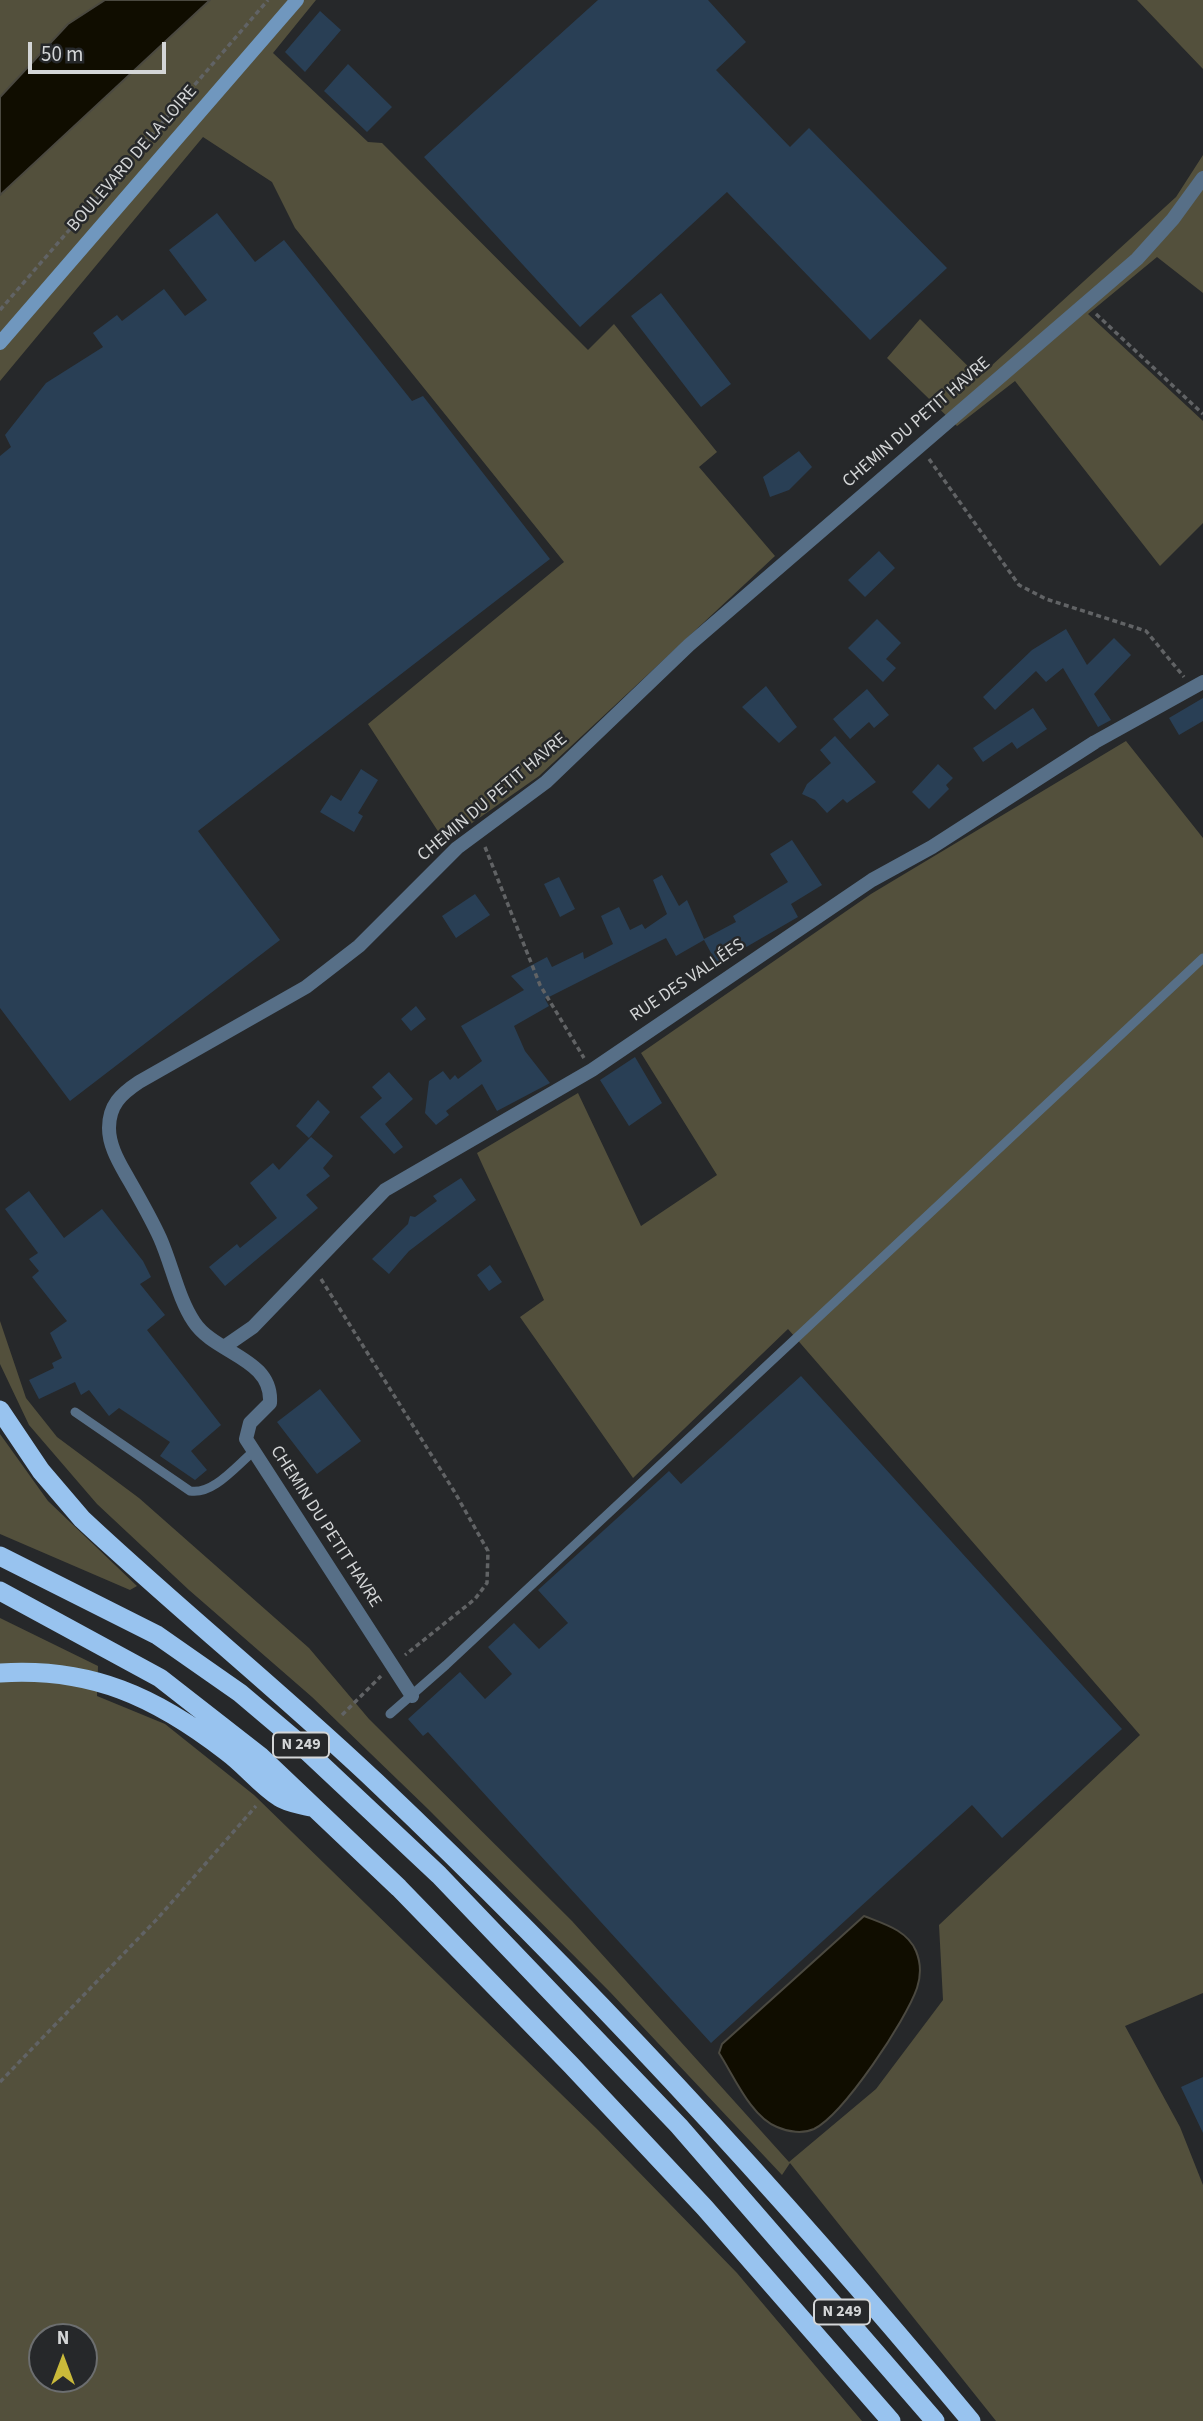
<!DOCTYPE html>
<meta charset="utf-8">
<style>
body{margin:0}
#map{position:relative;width:1203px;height:2421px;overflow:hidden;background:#26282a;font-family:"Source Sans 3",sans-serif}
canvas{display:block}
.north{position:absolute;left:28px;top:2323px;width:70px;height:70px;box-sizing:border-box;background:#26282a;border:2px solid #6c6e6f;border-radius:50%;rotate:0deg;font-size:19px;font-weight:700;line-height:28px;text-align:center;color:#d4d6d7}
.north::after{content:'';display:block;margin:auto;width:24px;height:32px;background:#caba3a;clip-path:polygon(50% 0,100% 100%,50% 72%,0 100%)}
.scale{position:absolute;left:28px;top:42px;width:138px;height:32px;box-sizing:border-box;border:4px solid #d4d6d7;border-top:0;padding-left:9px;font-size:21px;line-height:24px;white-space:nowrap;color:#d4d6d7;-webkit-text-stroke:5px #26282a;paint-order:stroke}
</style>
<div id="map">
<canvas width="1203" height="2421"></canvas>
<div class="north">N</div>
<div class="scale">50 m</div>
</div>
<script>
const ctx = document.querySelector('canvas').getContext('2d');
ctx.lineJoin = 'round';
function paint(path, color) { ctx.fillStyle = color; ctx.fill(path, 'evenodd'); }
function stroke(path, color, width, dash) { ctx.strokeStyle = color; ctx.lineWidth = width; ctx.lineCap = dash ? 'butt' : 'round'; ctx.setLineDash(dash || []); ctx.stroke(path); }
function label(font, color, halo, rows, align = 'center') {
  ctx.font = font + ' "Source Sans 3",sans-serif'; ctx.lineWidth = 5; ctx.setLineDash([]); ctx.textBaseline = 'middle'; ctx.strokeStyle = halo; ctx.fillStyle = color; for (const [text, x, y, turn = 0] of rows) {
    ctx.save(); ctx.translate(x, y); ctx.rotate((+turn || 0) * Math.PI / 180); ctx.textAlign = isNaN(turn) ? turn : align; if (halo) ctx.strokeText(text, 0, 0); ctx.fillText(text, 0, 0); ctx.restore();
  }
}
const green = new Path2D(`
 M0,0H105L68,24L0,97Z
 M210,0H316L273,53L368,142L382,143L588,350L614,324L717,452L699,467L775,556L539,776L445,842L368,724L564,562L295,228L272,182L203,137L0,381V195Z
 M1137,0H1203V69Z
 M1203,155V293L1157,257L1088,314L1203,421V523L1160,566L1015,381L957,426L887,358L920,319L979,377L1176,197Z
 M1126,741L1203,838V1993L1125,2026L1180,2127L1203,2185V2421H996L790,2163L782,2175L610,1992L428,1809L312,1697L189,1590L97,1504L29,1425L0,1364V1321L26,1398L57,1437L139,1498L309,1648L369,1719L572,1921L789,2162L876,2089L943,2000L939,1925L1140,1735L788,1329L633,1478L520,1317L544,1300L477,1153L578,1093L641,1226L717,1175L641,1053L871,894Z
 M0,1434L48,1501L137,1586L130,1590L0,1534Z
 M0,1618L98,1666L97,1696L165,1724L254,1795L598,2130L737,2273L862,2421H0ZM42,2337H84V2379H42Z`);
const water = new Path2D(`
 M105,0H210L0,195V97L68,24Z
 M864,1916C884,1924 907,1930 916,1951C921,1963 921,1976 917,1988C906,2020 844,2114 814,2129C803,2134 788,2132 777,2127C751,2117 734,2076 719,2053L722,2044Z`);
const building = new Path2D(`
 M598,0H708L746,42L716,70L790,147L809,128L947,268L870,340L727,192L580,327L424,157Z
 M320,11L341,30L305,72L285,52Z
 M348,64L392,107L367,132L324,91Z
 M217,213L255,262L284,240L412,401L423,396L550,559L198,831L280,940L70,1101L0,1008V456L11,447L5,435L46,383L103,347L93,333L117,315L122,321L164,289L185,316L207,300L169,250Z
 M661,293L731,384L701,407L631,316Z
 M799,451L812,467L789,490L770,497L763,477Z
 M879,551L895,568L865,597L848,580Z
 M877,619L901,643L886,659L896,668L883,682L848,648Z
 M1066,629L1087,665L1114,638L1131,655L1094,694L1111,720L1098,727L1063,668L1046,682L1036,671L995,710L983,697L1032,650Z
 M766,686L797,727L779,743L742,707Z
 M867,689L889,715L874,728L869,722L850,739L833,719Z
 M1203,698V721L1179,735L1169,718Z
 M1033,708L1047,729L1017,749L1012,742L983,762L973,748Z
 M835,736L876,782L847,803L843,799L827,813L815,800L802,794L807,784L831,763L820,750Z
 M938,764L953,778L946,785L949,789L929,809L912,792Z
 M361,769L378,780L358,813L363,816L354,832L320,812L331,795L341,801Z
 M792,840L822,885L791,904L798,917L717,964L704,940L676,956L666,938L545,999L549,1006L514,1026L525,1051L550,1083L497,1111L482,1084L446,1111L449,1115L436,1125L425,1113L429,1081L443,1071L450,1080L455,1075L458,1079L482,1061L461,1026L524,990L511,976L547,957L552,967L583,952L584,959L613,944L601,916L619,907L630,930L642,924L645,929L667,914L653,880L662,875L679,906L687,900L704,939L736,922L733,916L788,882L770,854Z
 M559,877L575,909L560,917L544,884Z
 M475,894L490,915L456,938L442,916Z
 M416,1006L426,1019L411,1031L401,1019Z
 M635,1057L662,1103L629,1126L600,1080Z
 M389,1072L413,1099L385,1124L403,1147L394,1154L360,1117L382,1098L372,1087Z
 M318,1100L330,1112L309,1138L296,1126Z
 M311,1137L333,1156L323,1168L330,1176L306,1195L318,1208L225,1286L209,1267L237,1244L240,1248L277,1218L250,1183L273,1163L279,1170Z
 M461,1178L476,1200L409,1251L389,1274L372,1259L408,1224L410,1216L415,1217L437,1201L433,1196Z
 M29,1191L64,1238L102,1209L143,1261L151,1277L140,1284L165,1315L147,1330L221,1425L191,1451L207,1470L195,1480L160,1456L170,1442L119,1408L109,1416L89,1390L81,1395L75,1382L39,1399L29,1380L54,1368L52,1363L62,1358L50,1333L67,1321L32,1277L39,1271L29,1259L38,1253L5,1209Z
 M490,1265L502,1282L489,1291L477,1275Z
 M801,1376L1122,1729L1002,1838L972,1805L711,2043L428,1732L423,1736L408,1719L460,1672L485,1699L512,1674L488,1647L514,1623L539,1649L568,1623L538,1590L669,1471L681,1484Z
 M320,1389L361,1441L317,1474L277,1422Z
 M1203,2077V2133L1181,2087Z`);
const path = new Path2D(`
 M0,310L268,0
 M1096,314L1203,414
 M929,459L1019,585L1046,599L1146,631L1184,677
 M485,847L540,985L584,1058
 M321,1279L454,1491L488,1551L487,1583L475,1599L405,1655
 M342,1715L381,1676
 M0,2082L158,1918L256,1806`);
const service = new Path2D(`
 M75,1412L190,1491C213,1495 236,1466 253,1452
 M390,1714L446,1665L1203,958`);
const minor = new Path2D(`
 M224,1347L253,1327L385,1190L592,1070L872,880L932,847L1095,742L1203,682
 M412,1696L246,1439L250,1423L270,1403C273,1358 215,1354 194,1322C178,1298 172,1265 160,1238C150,1216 137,1194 125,1173C117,1159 109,1144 109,1128C109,1105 121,1094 139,1082L306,987L359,946L457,848L546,782L689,645L1137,259L1173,219L1203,178`);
const secondary = new Path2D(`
 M0,343L297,0`);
const trunk = new Path2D(`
 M0,1410L41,1471L82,1519C178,1609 281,1692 376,1782C588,1983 785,2197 971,2421
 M0,1556L157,1635L240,1693L292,1737L439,1875L679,2126L935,2421
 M0,1591L160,1678L260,1756L399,1888L572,2066L705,2208L891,2421
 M0,1673C91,1667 156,1697 227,1752C245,1765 260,1785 279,1797C288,1803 300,1804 310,1807`);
const shields = [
 [301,1745,56],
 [842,2312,56]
];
const shieldNames = [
 ["N 249",301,1745],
 ["N 249",842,2312]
];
const streetNames = [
 ["BOULEVARD DE LA LOIRE",133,159,-49],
 ["CHEMIN DU PETIT HAVRE",917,423,-41],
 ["CHEMIN DU PETIT HAVRE",493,798,-40],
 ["RUE DES VALLÉES",688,981,-34],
 ["CHEMIN DU PETIT HAVRE",325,1527,57]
];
paint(green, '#53503c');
paint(water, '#100d00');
stroke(water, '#4b4940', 2);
paint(building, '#293f55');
stroke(path, '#616365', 3.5, [5, 3.5]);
stroke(service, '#576f87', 9);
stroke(minor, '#576f87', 14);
stroke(secondary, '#7097be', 14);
stroke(trunk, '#98c3ef', 19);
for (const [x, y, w] of shields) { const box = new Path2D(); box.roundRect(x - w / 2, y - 12.5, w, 25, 5); ctx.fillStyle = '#26282a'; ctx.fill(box); stroke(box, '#d4d6d7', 2); }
label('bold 16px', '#d4d6d7', null, shieldNames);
label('18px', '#d4d6d7', '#26282a', streetNames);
</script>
